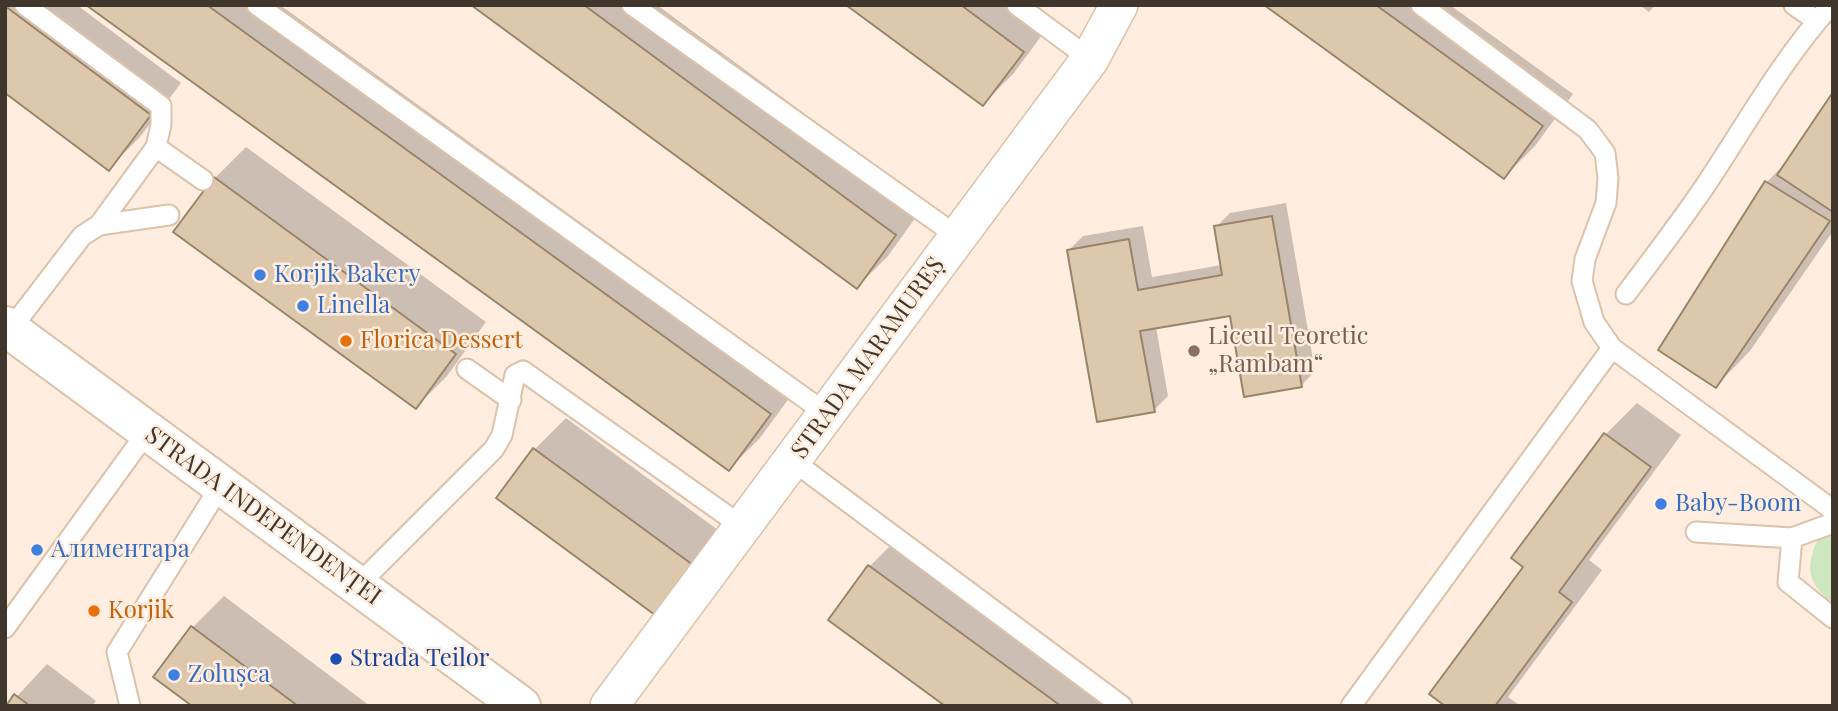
<!DOCTYPE html>
<meta charset="utf-8">
<style>
body{margin:0}
#map{position:relative;width:1838px;height:711px;overflow:hidden;background:#ffeee0;font-family:"Playfair Display",serif}
canvas{display:block}
.frame{position:absolute;inset:0;border:7px solid #40362c;pointer-events:none}
</style>
<div id="map">
<canvas width="1838" height="711"></canvas>
<div class="frame"></div>
</div>
<script>
const ctx = document.querySelector('canvas').getContext('2d');
ctx.lineJoin = 'round';
function paint(path, color) { ctx.fillStyle = color; ctx.fill(path, 'evenodd'); }
function stroke(path, color, width, dash) { ctx.strokeStyle = color; ctx.lineWidth = width; ctx.lineCap = dash ? 'butt' : 'round'; ctx.setLineDash(dash || []); ctx.stroke(path); }
function label(font, color, halo, rows, align = 'center') {
  ctx.font = font + ' "Playfair Display",serif'; ctx.lineWidth = 5; ctx.setLineDash([]); ctx.textBaseline = 'middle'; ctx.strokeStyle = halo; ctx.fillStyle = color; for (const [text, x, y, turn = 0] of rows) {
    ctx.save(); ctx.translate(x, y); ctx.rotate((+turn || 0) * Math.PI / 180); ctx.textAlign = isNaN(turn) ? turn : align; if (halo) ctx.strokeText(text, 0, 0); ctx.fillText(text, 0, 0); ctx.restore();
  }
}
const green = new Path2D(`
 M1833,532V603C1806,584 1805,565 1819,537Z`);
const shadow = new Path2D(`
 M5,5H77L181,83L140,137L109,168L5,91Z
 M89,5H280L801,382L760,438L729,469Z
 M474,5H657L926,203L888,256L857,287Z
 M849,5H1034L1053,20L1014,73L983,104Z
 M1267,5H1450L1573,94L1535,146L1504,177Z
 M1640,5H1655L1649,12Z
 M1833,95V231L1750,351L1716,386L1660,349L1767,182L1790,158Z
 M246,147L486,322L447,376L416,407L215,178Z
 M1286,203L1315,371L1301,386L1231,314L1156,327L1168,396L1154,410L1068,251L1083,236L1143,226L1152,277L1222,265L1216,227L1230,213Z
 M1637,403L1681,435L1589,560L1602,570L1508,697L1521,706H1448L1525,567L1514,558L1606,434Z
 M566,418L722,533L686,582L499,497L535,449Z
 M901,535L1134,706H948L830,619L870,566Z
 M224,596L370,706H195L155,676L193,627Z
 M47,664L96,701L92,706H8Z`);
const building = new Path2D(`
 M86,5H207L771,414L729,471Z
 M471,5H584L896,235L857,289Z
 M846,5H961L1024,52L983,106Z
 M1264,5H1376L1543,126L1504,179Z
 M5,6L151,115L109,171L5,93Z
 M1833,92V212L1777,175Z
 M214,177L456,354L416,409L173,232Z
 M1765,181L1830,221L1716,388L1658,350Z
 M1272,216L1302,387L1244,397L1230,316L1140,331L1155,412L1097,422L1067,250L1129,239L1138,290L1222,275L1214,226Z
 M1604,433L1651,467L1559,592L1572,602L1495,706H1445L1429,694L1523,567L1511,558Z
 M533,448L693,565L655,615L496,498Z
 M868,565L1061,706H945L828,620Z
 M191,626L298,706H192L153,677Z
 M14,694L30,706H6Z`);
const service = new Path2D(`
 M25,5L161,106V125L156,147
 M257,5L827,414
 M632,5L957,236
 M1017,5L1090,59
 M1421,5L1588,130L1605,153L1608,178L1606,203L1585,259L1582,281L1594,322L1612,348L1833,510
 M1794,5L1817,21
 M99,225L169,215
 M1626,294C1653,258 1680,223 1705,186C1745,126 1783,58 1831,5
 M10,330L82,236L99,225L156,147L203,180
 M467,369L511,400
 M793,461L1122,706
 M1833,523L1792,538L1788,582L1833,618
 M1696,532L1792,538
 M358,585L494,449L502,435L515,375L523,371L743,527
 M5,628L147,432
 M130,706L117,652L221,485
 M1351,706L1612,348`);
const minor = new Path2D(`
 M609,706L1090,59L1119,5`);
const secondary = new Path2D(`
 M5,326L521,706`);
const markers = [
 [260,275,7,"#3f7fe0"],
 [303,306,7,"#3f7fe0"],
 [346,341,7,"#e8710a"],
 [1194,351,7,"#8d6e63"],
 [1661,504,7,"#3f7fe0"],
 [37,550,7,"#3f7fe0"],
 [94,611,7,"#e8710a"],
 [336,659,7,"#1a4fb4"],
 [174,675,7,"#3f7fe0"]
];
const shopNames = [
 ["Korjik Bakery",274,275],
 ["Linella",317,306],
 ["Baby-Boom",1675,504],
 ["Алиментара",51,550],
 ["Zolușca",188,675]
];
const educationNames = [
 ["Liceul Teoretic",1208,337],
 ["„Rambam“",1208,365]
];
const foodNames = [
 ["Florica Dessert",360,341],
 ["Korjik",108,611]
];
const streetNames = [
 ["STRADA MARAMUREȘ",868,358,-54],
 ["STRADA INDEPENDENȚEI",263,516,36]
];
const transitNames = [
 ["Strada Teilor",350,659]
];
paint(green, '#cde7c1');
paint(shadow, '#0003');
paint(building, '#dec8ad');
stroke(building, '#98846b', 2);
stroke(service, '#dcc2aa', 23);
stroke(minor, '#dcc2aa', 40);
stroke(secondary, '#dcc2aa', 42);
stroke(service, '#fff', 19);
stroke(minor, '#fff', 37);
stroke(secondary, '#fff', 38);
for (const [x, y, r, color] of markers) { const dot = new Path2D(); dot.arc(x, y, r, 0, 2 * Math.PI); ctx.fillStyle = color; ctx.fill(dot); stroke(dot, '#ffeee0', 2.5); }
label('24px', '#366cbe', '#ffeee0', shopNames, 'left');
label('24px', '#785e54', '#ffeee0', educationNames, 'left');
label('24px', '#c56008', '#ffeee0', foodNames, 'left');
label('24px', '#40362c', '#ffeee0', streetNames);
label('24px', '#164399', '#ffeee0', transitNames, 'left');
</script>
